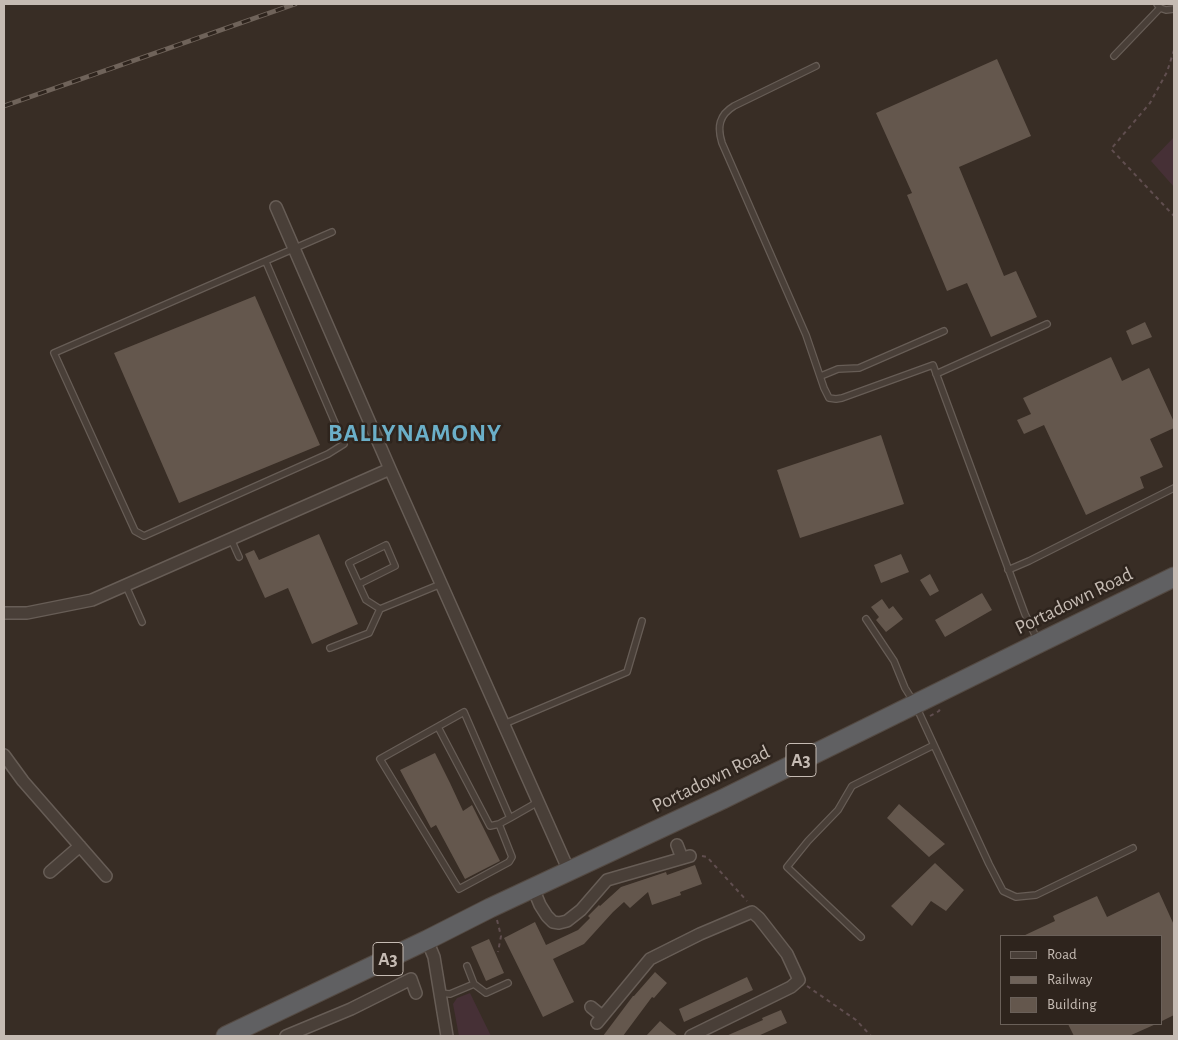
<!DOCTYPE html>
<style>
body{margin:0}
#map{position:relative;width:1178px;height:1040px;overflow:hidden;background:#382d25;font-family:"Alegreya Sans",sans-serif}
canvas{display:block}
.frame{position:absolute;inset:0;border:5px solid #c5bbb3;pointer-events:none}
.legend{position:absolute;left:1000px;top:935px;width:162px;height:90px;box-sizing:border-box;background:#2e241d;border:1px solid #6a6059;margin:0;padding:6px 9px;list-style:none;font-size:15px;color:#c5bbb3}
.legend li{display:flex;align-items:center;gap:10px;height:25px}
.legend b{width:25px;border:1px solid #6a6059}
</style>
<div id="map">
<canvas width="1178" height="1040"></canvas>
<div class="frame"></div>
<ul class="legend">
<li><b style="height:6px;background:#493f38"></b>Road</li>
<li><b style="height:6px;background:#6f635a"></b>Railway</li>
<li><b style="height:14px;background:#64574d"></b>Building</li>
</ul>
</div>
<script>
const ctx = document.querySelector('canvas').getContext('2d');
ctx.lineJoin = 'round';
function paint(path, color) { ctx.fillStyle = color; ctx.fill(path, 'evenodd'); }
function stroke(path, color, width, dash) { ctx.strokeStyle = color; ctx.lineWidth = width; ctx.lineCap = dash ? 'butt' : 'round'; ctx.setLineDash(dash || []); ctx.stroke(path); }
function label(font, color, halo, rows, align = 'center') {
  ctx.font = font + ' "Alegreya Sans",sans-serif'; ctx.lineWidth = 5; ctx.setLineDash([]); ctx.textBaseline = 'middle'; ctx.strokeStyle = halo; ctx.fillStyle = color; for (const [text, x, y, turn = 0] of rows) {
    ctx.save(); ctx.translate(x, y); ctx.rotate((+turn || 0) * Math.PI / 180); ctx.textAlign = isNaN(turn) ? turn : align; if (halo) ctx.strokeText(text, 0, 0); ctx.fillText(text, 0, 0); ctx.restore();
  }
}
const green = new Path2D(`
 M1174,137V187L1151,161Z
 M470,993L491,1036H459L453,1004L457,998Z`);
const building = new Path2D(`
 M997,59L1031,136L959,167L1004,276L1016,271L1037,317L991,337L967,283L947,291L907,195L912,193L876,113Z
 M255,296L320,445L179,503L114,353Z
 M1145,322L1152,337L1132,345L1126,331Z
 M1111,357L1122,381L1149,368L1174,422V428L1150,439L1163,467L1140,477L1144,488L1086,515L1044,425L1024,434L1017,420L1031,414L1023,398Z
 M881,435L904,504L800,538L777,470Z
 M319,534L358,624L312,644L288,588L265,598L245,554L254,550L259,560Z
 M901,554L909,572L881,583L874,565Z
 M930,574L939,591L930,596L920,580Z
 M982,593L992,610L945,637L935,620Z
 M882,599L889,609L893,606L903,619L886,632L876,620L879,617L871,607Z
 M435,753L450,783L463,811L472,805L500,861L465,879L436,825L431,828L400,770Z
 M899,804L945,844L929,857L887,818Z
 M935,863L964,890L946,911L931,901L912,926L891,906Z
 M695,865L702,884L680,892L681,895L652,905L648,892L630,908L624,902L613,912L584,944L553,959L574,1002L543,1017L504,938L535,922L546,945L578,930L590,918L588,916L599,905L600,906L621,887L666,872L667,875Z
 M1159,892L1174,925V1015L1162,1021V936H1023L1055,921L1053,916L1097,896L1107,917Z
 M489,939L504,973L486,981L471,947Z
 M655,972L667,983L654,998L652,997L623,1036H603L633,996H634Z
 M747,977L753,990L684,1022L679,1009Z
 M781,1010L787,1023L758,1036H726L763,1020L762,1018Z
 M660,1021L668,1028L678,1036H646Z
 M1068,1024H1156L1129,1036H1074Z`);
const path = new Path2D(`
 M1174,50L1167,72L1150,103L1111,149L1174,216
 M930,716L939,711L940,709
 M702,856L707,857L747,901
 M497,920L501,936L498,952
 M807,986L856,1020L871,1036`);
const service = new Path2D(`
 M1157,4L1160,8L1166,10L1174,9
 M1114,56L1160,8
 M816,66L734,106C719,115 717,127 722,143L806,335L824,388L829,398L836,399L842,398L933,365L1025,614L1038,641
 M266,262L344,444L328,454L144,536L135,531L54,353L332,232
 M936,374L1047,324
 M821,376L838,369L859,368L944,331
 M231,539L239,557
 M1008,570L1029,561L1174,488
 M359,584L395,566L386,545L349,563L366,600L380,609L441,584
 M126,586L142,622
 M866,619L894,661L905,688L915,704L989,864L1003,891L1016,897L1036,895L1133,848
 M330,648L369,633L380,609
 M504,724L627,672L642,621
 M438,727L490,826L499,824
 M510,818L499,824L512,857L509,862L459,889L380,759L464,712L510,818L538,802
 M861,937L787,867L808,841L838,810L852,786L934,745
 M467,966L474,984L486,993L508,983
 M439,993L450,994L474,984`);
const minor = new Path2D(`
 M276,207L390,469L569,871
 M4,613H27L92,600L390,469
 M4,755L23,781L106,876
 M677,845L682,858
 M50,872L80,846
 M533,888L540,905L547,916L553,922L559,923L567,921L581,910L607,880L690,856
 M427,940L434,957L447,1036
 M591,1007L602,1016
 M597,1023L650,959L700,934L752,912L759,918L787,954L799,980L791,987L691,1036
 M286,1036L351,1009L411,979L416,993`);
const trunk = new Path2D(`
 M226,1036L427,940L490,908L723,799L1039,643L1174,577`);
const rail = new Path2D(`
 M4,106L295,4`);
const shields = [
 [801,760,30],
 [388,959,30]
];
const shieldNames = [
 ["A3",801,760],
 ["A3",388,959]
];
const streetNames = [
 ["Portadown Road",1074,601,-26],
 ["Portadown Road",711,779,-26]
];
const districtNames = [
 ["BALLYNAMONY",415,433]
];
paint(green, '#463036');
paint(building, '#64574d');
stroke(service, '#675d56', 8);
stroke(minor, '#675d56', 14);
stroke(trunk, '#544a43', 21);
stroke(path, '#604e4f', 2, [4, 4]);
stroke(service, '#493f38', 5.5);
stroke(minor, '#493f38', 11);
stroke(trunk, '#606062', 19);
stroke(rail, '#6f635a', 5);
stroke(rail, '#2e241d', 3, [9]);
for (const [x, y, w] of shields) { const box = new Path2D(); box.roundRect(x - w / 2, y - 16.5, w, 33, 4); ctx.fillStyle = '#2e241d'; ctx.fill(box); stroke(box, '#c5bbb3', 1); }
label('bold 19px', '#c5bbb3', null, shieldNames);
label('20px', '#c5bbb3', '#2e241d', streetNames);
ctx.letterSpacing = '1px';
label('bold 25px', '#6bafc8', '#2e241d', districtNames);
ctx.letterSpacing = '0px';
</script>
